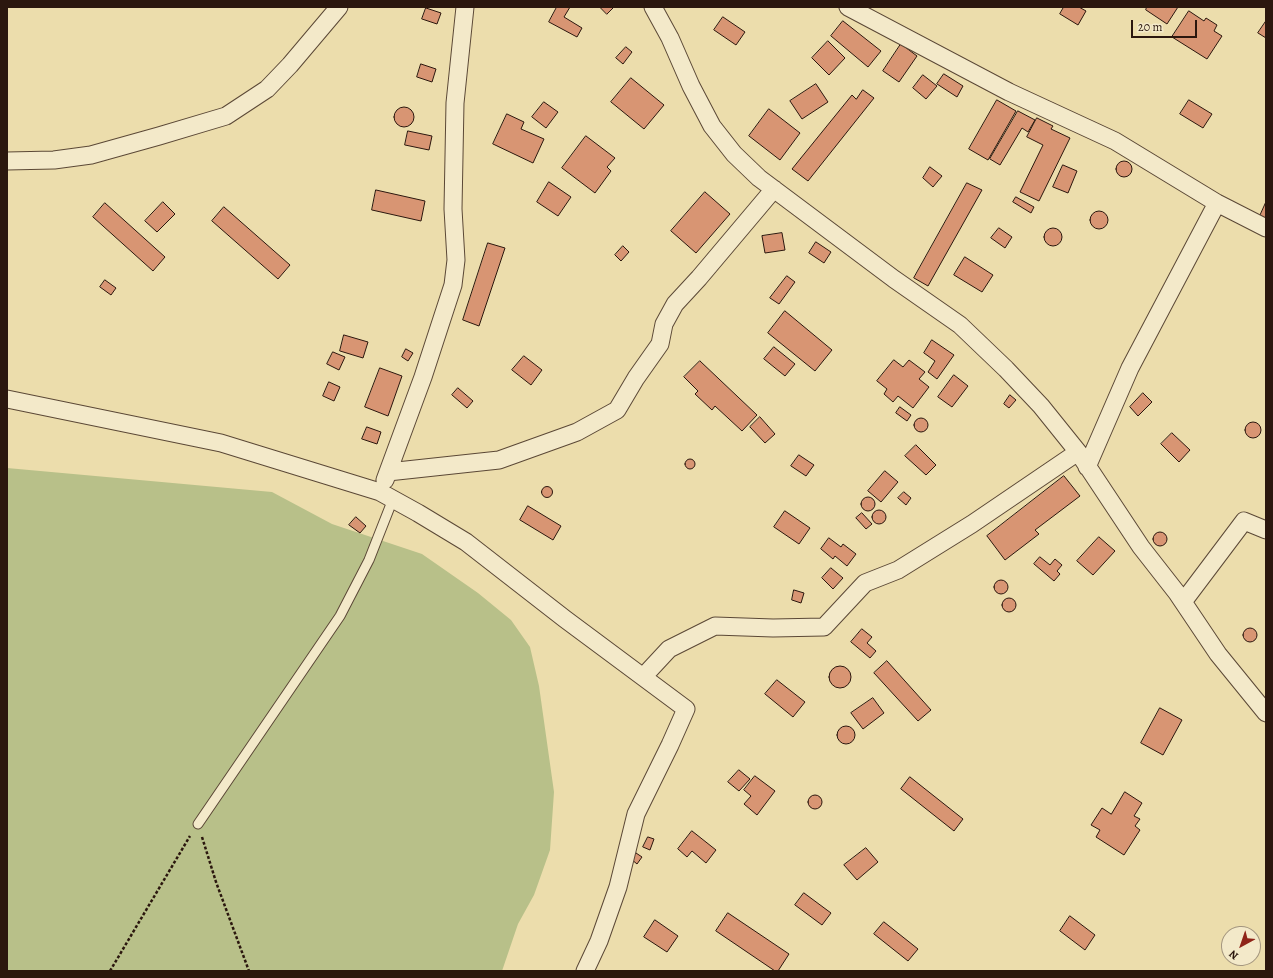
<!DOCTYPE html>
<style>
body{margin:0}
#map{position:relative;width:1273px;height:978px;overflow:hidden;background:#ecddac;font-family:Alegreya,serif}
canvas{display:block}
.frame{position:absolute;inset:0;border:8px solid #2b170e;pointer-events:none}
.north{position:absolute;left:1221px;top:926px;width:40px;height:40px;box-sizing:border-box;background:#f3e9c9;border:1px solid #a3957e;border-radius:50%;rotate:220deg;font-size:11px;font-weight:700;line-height:16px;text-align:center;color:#2b170e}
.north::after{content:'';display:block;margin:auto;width:14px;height:18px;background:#8f2418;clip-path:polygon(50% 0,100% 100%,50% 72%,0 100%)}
.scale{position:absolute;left:1131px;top:20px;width:66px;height:18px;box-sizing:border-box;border:2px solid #2b170e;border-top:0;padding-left:5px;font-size:12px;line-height:14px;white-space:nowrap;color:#2b170e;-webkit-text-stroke:3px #f3e9c9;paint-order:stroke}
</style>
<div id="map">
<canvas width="1273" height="978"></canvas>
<div class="frame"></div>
<div class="north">N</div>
<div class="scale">20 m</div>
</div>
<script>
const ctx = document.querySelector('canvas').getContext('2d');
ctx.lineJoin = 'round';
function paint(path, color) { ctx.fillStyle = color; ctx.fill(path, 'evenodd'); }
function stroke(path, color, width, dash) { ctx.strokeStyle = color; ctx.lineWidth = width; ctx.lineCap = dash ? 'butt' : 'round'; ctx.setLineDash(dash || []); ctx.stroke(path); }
const green = new Path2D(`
 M7,468L272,492L332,524L422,554L478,593L511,620L530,647L539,686L554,792L550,850L534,895L518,924L502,971H7Z`);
const building = new Path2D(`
 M557,7H570L564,17L582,28L577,37L549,22Z
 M600,7H614L607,14Z
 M1064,7H1079L1086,11L1078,25L1060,14Z
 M1147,7H1178L1167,24L1146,10Z
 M426,8L441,13L437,24L422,19Z
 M1189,11L1204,21L1206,18L1217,25L1214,31L1222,36L1207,59L1172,37Z
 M723,17L745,32L736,45L714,30Z
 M843,21L881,51L868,67L831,36Z
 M1266,21V38L1258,33Z
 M828,41L845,58L829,75L812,58Z
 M901,44L917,56L899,82L883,71Z
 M626,47L632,52L623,64L616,58Z
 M421,64L436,69L432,82L417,77Z
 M944,74L963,86L957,97L937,84Z
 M923,75L937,86L926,99L913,88Z
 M631,78L664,105L644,129L611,102Z
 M816,84L828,102L802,119L790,101Z
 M863,90L874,98L808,181L792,169L852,95L856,99Z
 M997,100L1016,111L988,160L969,149Z
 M1189,100L1212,114L1203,128L1180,114Z
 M544,102L558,112L546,128L532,117Z
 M394 117a10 10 0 1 1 20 0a10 10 0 1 1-20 0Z
 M769,109L800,133L780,160L749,136Z
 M1018,111L1035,120L1028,132L1022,128L1000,165L990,159Z
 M507,114L524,122L521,129L544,139L533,163L493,144Z
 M1037,118L1053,126L1051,129L1070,138L1039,201L1020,192L1043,145L1027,137Z
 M408,131L432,136L429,150L405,145Z
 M586,136L615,158L607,167L611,171L595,193L562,168Z
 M1116 169a8 8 0 1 1 16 0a8 8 0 1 1-16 0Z
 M1063,165L1077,171L1068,193L1053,187Z
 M930,167L942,176L933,187L923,178Z
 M549,182L571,197L558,216L537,202Z
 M967,183L982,190L928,286L914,278Z
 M376,190L425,201L421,221L372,210Z
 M705,192L730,214L696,253L671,231Z
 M1016,197L1034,207L1031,213L1013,202Z
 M163,202L175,214L157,232L145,221Z
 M1266,202V219L1260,216Z
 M105,203L165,257L153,271L93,217Z
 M224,207L290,265L278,279L212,221Z
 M1090 220a9 9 0 1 1 18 0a9 9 0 1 1-18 0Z
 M1044 237a9 9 0 1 1 18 0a9 9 0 1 1-18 0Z
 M999,228L1012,237L1005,248L991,238Z
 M782,233L785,250L765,253L762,236Z
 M816,242L831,252L824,263L809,253Z
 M488,243L505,248L479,326L463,320Z
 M623,246L629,252L621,261L615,255Z
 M965,257L993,275L982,292L954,275Z
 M787,276L795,282L779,304L770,298Z
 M105,280L116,288L111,295L100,287Z
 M785,311L832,350L815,371L768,333Z
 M344,335L368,342L363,358L340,351Z
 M932,340L954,355L937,379L928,372L935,361L924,353Z
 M774,347L795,364L785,376L764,359Z
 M406,349L413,353L408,361L402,357Z
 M333,352L345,357L339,370L327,364Z
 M524,356L542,370L531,385L512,370Z
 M894,360L903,367L909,360L925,372L919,379L929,387L913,408L898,396L893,402L884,394L887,389L877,381Z
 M700,361L757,415L742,431L715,406L712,410L695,394L698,391L684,377Z
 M380,368L402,376L388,416L365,407Z
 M954,375L968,386L952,407L938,397Z
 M329,382L340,387L334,401L323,396Z
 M458,388L473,401L467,408L452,395Z
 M1143,393L1152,402L1138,416L1130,407Z
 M1010,395L1016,400L1009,408L1004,404Z
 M900,407L911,415L907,421L896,413Z
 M760,417L775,434L765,443L750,427Z
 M914 425a7 7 0 1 1 14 0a7 7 0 1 1-14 0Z
 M1245 430a8 8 0 1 1 16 0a8 8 0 1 1-16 0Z
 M367,427L381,432L377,444L362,439Z
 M1172,433L1190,450L1179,462L1161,444Z
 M916,445L936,465L926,475L905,456Z
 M799,455L814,465L806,476L791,466Z
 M685 464a5 5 0 1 1 10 0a5 5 0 1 1-10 0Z
 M885,471L898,482L881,502L868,491Z
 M1064,476L1080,496L1035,530L1039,534L1005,560L987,536Z
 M541.5 492a5.5 5.5 0 1 1 11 0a5.5 5.5 0 1 1-11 0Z
 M904,492L911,498L906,505L898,498Z
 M861 504a7 7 0 1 1 14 0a7 7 0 1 1-14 0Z
 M528,506L561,526L553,540L520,520Z
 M872 517a7 7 0 1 1 14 0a7 7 0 1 1-14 0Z
 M785,511L810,528L799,544L774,527Z
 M862,513L872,524L866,529L856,518Z
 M356,517L366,526L360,533L349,525Z
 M1153 539a7 7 0 1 1 14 0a7 7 0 1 1-14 0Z
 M1099,537L1115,551L1093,575L1077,561Z
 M829,538L841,547L843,544L856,554L847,566L835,556L833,559L821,549Z
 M1040,557L1050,565L1055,559L1062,565L1057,571L1060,574L1054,581L1034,564Z
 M831,568L843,578L833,589L822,578Z
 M994 587a7 7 0 1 1 14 0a7 7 0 1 1-14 0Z
 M794,590L804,593L801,603L792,600Z
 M1002 605a7 7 0 1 1 14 0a7 7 0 1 1-14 0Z
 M1243 635a7 7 0 1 1 14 0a7 7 0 1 1-14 0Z
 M862,629L872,637L867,643L876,651L870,658L851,642Z
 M887,661L931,710L918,721L874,673Z
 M829 677a11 11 0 1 1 22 0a11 11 0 1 1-22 0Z
 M777,680L805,702L793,717L765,694Z
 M873,698L884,713L863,729L851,713Z
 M1160,708L1182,720L1163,755L1141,743Z
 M837 735a9 9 0 1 1 18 0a9 9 0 1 1-18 0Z
 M739,770L750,779L739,791L728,782Z
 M755,776L775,791L757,815L744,804L751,796L744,790Z
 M910,777L963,819L954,831L901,789Z
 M1125,792L1142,803L1134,816L1140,819L1135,826L1140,830L1124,855L1096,837L1100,830L1091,825L1102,808L1111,814Z
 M808 802a7 7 0 1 1 14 0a7 7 0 1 1-14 0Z
 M692,831L716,850L706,863L692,851L687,857L678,849Z
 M648,837L654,839L650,850L643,847Z
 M866,848L878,862L857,880L844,865Z
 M636,853L642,857L637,864L631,859Z
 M804,893L831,913L822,925L795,905Z
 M728,913L789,954L778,971H775L716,931Z
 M1070,916L1095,935L1085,950L1060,931Z
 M655,920L678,936L667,952L644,937Z
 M884,922L918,949L908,961L874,934Z`);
const path = new Path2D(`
 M202,837L216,882L249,971
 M110,971L190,836`);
const lane = new Path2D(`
 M198,824L340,616L369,560L393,499`);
const street = new Path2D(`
 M653,7L670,38L691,86L712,126L734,154L759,178L894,279L960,325L1006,369L1041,406L1078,452L1141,547L1177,593L1218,654L1266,713
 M848,7L1009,92L1115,141L1217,203L1266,228
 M7,161L54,160L91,155L159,136L226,116L267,89L290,65L339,7
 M7,399L221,443L380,492L418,513L466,542L565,619L686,709L670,745L636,814L618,887L599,941L585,971
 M1087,467L1130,368L1217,203
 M388,472L499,460L577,432L617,410L636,378L660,344L664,324L675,304L699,278L774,189
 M385,480L423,377L453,285L456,260L453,209L455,103L465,7
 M1183,602L1244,521L1266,530
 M643,677L669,649L715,626L773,628L824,627L865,583L898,570L972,524L1078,452`);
paint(green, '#b8c089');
paint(building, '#d89573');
stroke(building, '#2b170e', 1);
stroke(lane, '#5b4836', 11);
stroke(street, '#5b4836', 19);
stroke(path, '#2b170e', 2.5, [3, 2]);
stroke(lane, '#f3e9c9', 9);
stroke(street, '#f3e9c9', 17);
</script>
